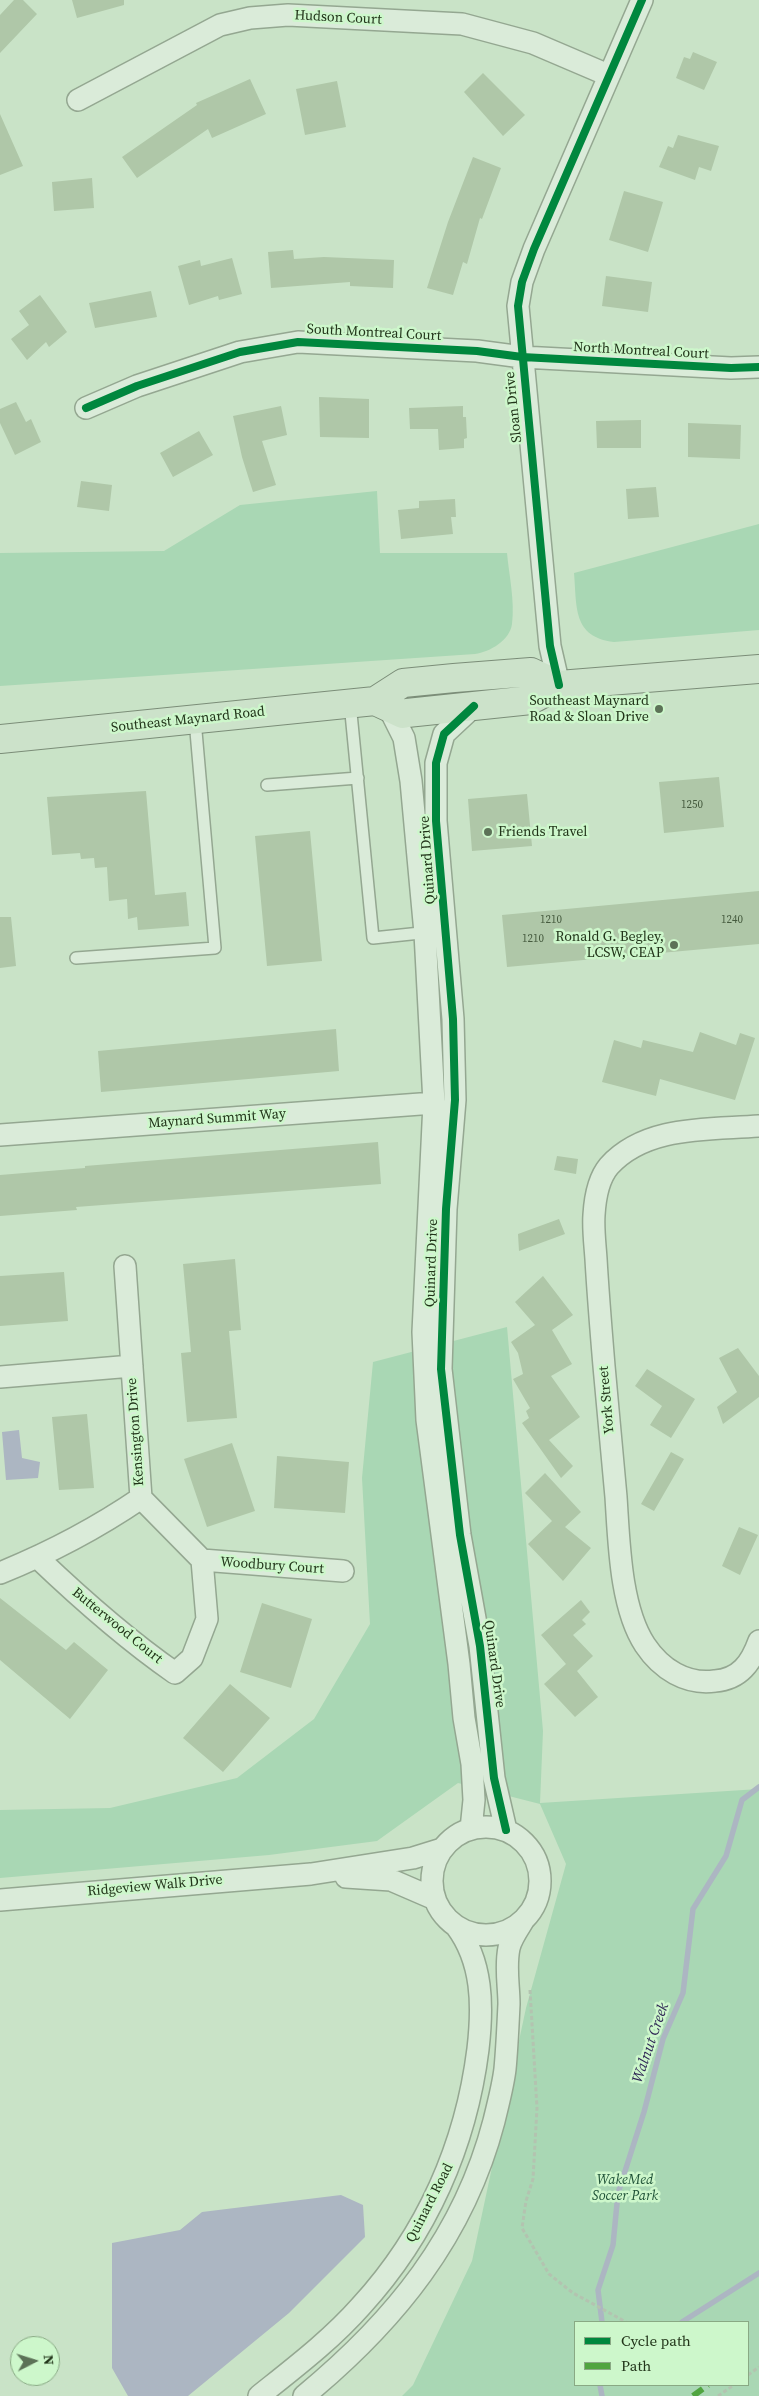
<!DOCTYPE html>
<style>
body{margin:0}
#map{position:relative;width:759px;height:2396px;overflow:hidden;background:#c9e3c7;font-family:"Source Serif 4",serif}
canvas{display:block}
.legend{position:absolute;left:574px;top:2321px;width:175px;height:65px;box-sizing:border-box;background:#cdf7cb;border:1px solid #89a984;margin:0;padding:6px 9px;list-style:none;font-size:15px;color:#22351a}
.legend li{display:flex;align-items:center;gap:10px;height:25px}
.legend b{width:25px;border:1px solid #89a984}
.north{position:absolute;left:10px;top:2336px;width:50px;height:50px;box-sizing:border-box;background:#cdf7cb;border:1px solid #89a984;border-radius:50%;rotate:85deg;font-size:14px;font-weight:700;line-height:20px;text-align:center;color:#22351a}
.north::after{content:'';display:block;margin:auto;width:18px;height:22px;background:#5c7257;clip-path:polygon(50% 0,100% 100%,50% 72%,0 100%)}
</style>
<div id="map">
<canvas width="759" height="2396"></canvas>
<ul class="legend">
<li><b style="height:6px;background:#00873e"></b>Cycle path</li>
<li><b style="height:6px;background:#50a540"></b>Path</li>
</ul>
<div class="north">N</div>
</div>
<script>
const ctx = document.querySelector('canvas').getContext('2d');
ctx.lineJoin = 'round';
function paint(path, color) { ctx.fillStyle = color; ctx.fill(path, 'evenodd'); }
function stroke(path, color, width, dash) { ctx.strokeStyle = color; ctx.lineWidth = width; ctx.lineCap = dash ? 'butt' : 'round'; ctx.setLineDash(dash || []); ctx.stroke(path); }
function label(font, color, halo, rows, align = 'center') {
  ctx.font = font + ' "Source Serif 4",serif'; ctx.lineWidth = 5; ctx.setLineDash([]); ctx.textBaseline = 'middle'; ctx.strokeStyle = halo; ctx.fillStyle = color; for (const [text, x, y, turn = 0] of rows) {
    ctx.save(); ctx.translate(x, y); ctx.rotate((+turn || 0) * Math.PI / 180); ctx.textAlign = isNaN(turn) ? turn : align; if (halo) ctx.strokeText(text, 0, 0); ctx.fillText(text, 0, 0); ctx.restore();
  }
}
const green = new Path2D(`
 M377,491L380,553H507C509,575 515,601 512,624C510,640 490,652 475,654L0,686V553L164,551L240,505Z
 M759,524V630L614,642C572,637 577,606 574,573Z
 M507,1327L543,1731L540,1803L759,1789V2396H402L413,2385L472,2261L526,2008L566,1864L540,1804L458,1783L377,1841L269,1855L0,1878V1810L110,1808L237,1778L314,1719L370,1624L362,1478L373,1362ZM575,2322H748V2385H575Z`);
const water = new Path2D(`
 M19,1430L22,1458L40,1462L38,1478L6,1480L2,1432Z
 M341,2195L363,2205L365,2237L289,2313L188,2396H128L112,2368V2243L180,2230L202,2212Z`);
const stream = new Path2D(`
 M602,2322L598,2290L613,2245L618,2193L644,2112L663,2039L683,1993L693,1909L726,1856L742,1800L759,1787
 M682,2322L759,2273
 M600,2385L602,2396`);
const building = new Path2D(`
 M14,0H23L37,14L0,53V15Z
 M72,0H124V5L77,18Z
 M693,52L717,62L704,90L676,78L684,57L690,59Z
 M483,73L525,115L503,136L464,92Z
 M250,79L266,114L212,138L208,129L137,178L122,157L197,105L196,103Z
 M337,81L346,127L305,135L296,89Z
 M0,114L23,166L0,175Z
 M678,135L719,146L711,171L699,167L695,180L659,167L668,146L673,148Z
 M473,157L501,168L482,219L480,218L467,264L463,262L453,295L427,288L448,222Z
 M92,178L94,208L54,211L52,182Z
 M624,191L663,202L648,252L609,240Z
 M293,250L294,259L324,257L394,260L393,288L350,286V282L271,288L268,252Z
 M232,258L242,294L219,300L218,296L189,305L178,266L200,260L201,266Z
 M606,276L652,282L648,312L602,306Z
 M151,291L157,317L95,328L89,303Z
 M40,295L67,332L49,347L46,342L27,360L11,339L29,325L19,311Z
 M319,397L369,399V438L320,437Z
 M16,402L26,422L31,419L41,442L15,455L0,423V409Z
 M281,406L287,435L262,441L276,485L253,492L242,457L233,416Z
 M463,406V417H466L467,438L464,439V448L439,450L438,429H410L409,408Z
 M641,420V448H597L596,421Z
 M688,423L741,425L740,459L688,457Z
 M199,431L213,455L173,477L160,453Z
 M81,481L112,485L109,511L77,507Z
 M656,487L659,517L628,519L626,489Z
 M455,499L456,517H451L453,534L401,539L398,510L419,508V501Z
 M719,777L724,827L664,833L659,782Z
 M146,791L155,895L186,892L189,926L138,930L137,917L128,919L127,899L109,901L107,867L95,868L94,858L81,859L80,853L52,855L47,797Z
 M527,794L532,846L472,851L468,799Z
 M310,831L322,961L267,966L255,836Z
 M759,891V944L507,967L502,915Z
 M0,917H11L16,966L0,968Z
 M336,1029L339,1071L101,1092L98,1051Z
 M700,1032L736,1045L740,1033L755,1038L735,1100L660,1079L656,1096L602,1082L614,1040L641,1048L643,1040L693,1052Z
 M378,1142L381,1184L76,1207L77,1210L0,1216V1175L85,1168V1166Z
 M557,1156L578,1159L576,1174L554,1170Z
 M559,1219L565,1234L519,1251L518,1234Z
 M235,1259L241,1330L229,1331L237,1418L187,1422L181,1353L191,1352L183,1264Z
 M64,1272L68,1321L0,1326V1276Z
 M543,1276L573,1315L552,1330L572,1364L551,1376L580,1417L549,1440L573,1466L561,1478L522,1423L529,1418L526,1411L530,1408L513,1379L523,1374L518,1353L511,1342L535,1325L515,1302Z
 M738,1348L759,1376V1397L723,1424L717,1407L737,1392L719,1358Z
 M647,1369L695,1399L671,1438L650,1425L662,1406L635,1386Z
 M87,1414L94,1488L59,1490L52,1417Z
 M232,1443L255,1511L207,1527L184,1459Z
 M671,1452L684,1459L654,1511L641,1504Z
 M277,1456L349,1462L345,1513L274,1508Z
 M545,1473L581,1512L565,1527L591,1548L563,1581L528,1544L552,1521L525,1493Z
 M739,1527L758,1535L740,1575L722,1566Z
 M0,1598L66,1650L74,1642L108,1670L70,1719L0,1660Z
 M581,1600L590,1612L582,1620L586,1624L573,1635L593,1656L577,1671L598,1697L575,1717L544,1684L566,1664L541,1635Z
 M262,1603L312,1619L291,1688L240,1672Z
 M230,1684L270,1718L223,1772L183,1738Z`);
const path = new Path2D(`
 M530,1990L537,2108L533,2179L526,2201L522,2228L549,2274L573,2293L626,2322
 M748,2375L759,2367
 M718,2396L734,2385`);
const lane = new Path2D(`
 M350,703L373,938L430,932
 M267,785L358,778
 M76,958L215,948L195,720`);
const street = new Path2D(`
 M78,100L220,25L250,18L288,15L462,24L533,43L608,75
 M86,408L137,386L240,352L298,342L477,351L522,357L731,368L759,367
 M559,685L550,646L518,306L522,282L534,249L642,0
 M474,706L444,734L436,763V821L453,1019L455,1100L446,1209L441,1369L460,1535L480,1646L494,1778L506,1830
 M389,708L404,738L411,781L425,933L434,1103L423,1332L427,1420L459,1664L464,1718L472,1764L474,1800L471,1829
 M759,1126C709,1130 646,1125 609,1166C598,1179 595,1198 594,1215C593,1229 595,1244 596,1259C598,1294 601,1330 604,1366C608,1410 612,1453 616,1497C619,1541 620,1607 645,1645C661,1669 686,1685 715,1681C740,1679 751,1663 759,1641
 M0,1135L434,1103
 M0,1377L132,1366
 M38,1558C81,1599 126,1639 175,1673L192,1658L207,1619L202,1560L141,1498
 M202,1560L343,1571
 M0,1573C52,1552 94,1530 141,1498L125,1266
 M432 1881a54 54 0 1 1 108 0a54 54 0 1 1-108 0Z
 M346,1877L391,1880L435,1899
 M0,1900L311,1874L413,1858L442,1849
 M259,2396C294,2368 331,2340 361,2306C427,2234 466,2145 478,2049C483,2006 483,1962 456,1926
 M304,2396C395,2321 464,2236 494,2121C498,2104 503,2086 505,2069C507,2048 508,2025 509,2004C509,1986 505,1967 509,1948C511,1939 518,1929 523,1921`);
const primary = new Path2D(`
 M375,701L403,683L454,678L531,672L559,685
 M0,739L375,701L403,714L407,713L531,700L559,685L759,669`);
const quiet = new Path2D(`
 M693,2396L708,2385`);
const cycleway = new Path2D(`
 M86,408L137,386L240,352L298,342L477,351L522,357L731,368L759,367
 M559,685L550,646L518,306L522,282L534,249L642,0
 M474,706L444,734L436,763V821L453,1019L455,1100L446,1209L441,1369L460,1535L480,1646L494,1778L506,1830`);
const markers = [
 [659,709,5,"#5c7257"],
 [488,832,5,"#5c7257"],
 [674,945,5,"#5c7257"]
];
const numberNames = [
 ["1250",692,805],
 ["1210",551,920],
 ["1240",732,920],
 ["1210",533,939]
];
const streetNames = [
 ["Hudson Court",338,18,3],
 ["South Montreal Court",374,333,3],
 ["North Montreal Court",641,351,3],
 ["Sloan Drive",514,407,-96],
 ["Southeast Maynard Road",188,720,-6],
 ["Quinard Drive",428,860,-94],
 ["Maynard Summit Way",217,1119,-4],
 ["Quinard Drive",432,1263,-88],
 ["York Street",607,1400,-95],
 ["Kensington Drive",136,1432,-94],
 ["Woodbury Court",272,1566,4],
 ["Butterwood Court",117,1626,39],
 ["Quinard Drive",494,1664,82],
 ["Ridgeview Walk Drive",155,1886,-5],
 ["Quinard Road",430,2203,-63]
];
const poiNames = [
 ["Southeast Maynard",649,701],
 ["Road & Sloan Drive",649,717],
 ["Friends Travel",498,832,"left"],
 ["Ronald G. Begley,",664,937],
 ["LCSW, CEAP",664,953]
];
const parkNames = [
 ["WakeMed",625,2180],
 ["Soccer Park",625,2196]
];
const waterNames = [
 ["Walnut Creek",651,2043,-71]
];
paint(green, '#a9d7b4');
paint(water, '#acb6c2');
stroke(stream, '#acb6c2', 5.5);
paint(building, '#afc7a8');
stroke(lane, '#94a791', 14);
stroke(street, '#94a791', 24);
stroke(primary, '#7b8d78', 30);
stroke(path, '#b3c3b0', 3, [4, 2.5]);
stroke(lane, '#daebd9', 11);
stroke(street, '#daebd9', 21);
stroke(primary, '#cce2ca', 28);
stroke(quiet, '#50a540', 6, [12, 6]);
stroke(cycleway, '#00873e', 8);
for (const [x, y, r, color] of markers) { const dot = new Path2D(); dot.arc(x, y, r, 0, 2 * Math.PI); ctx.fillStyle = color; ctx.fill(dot); stroke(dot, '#cdf7cb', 2); }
label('11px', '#455a3e', null, numberNames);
label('14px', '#22351a', '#cdf7cb', streetNames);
label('14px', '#22351a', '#cdf7cb', poiNames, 'right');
label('italic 14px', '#205338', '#cdf7cb', parkNames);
label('italic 15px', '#302856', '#cdf7cb', waterNames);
</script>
